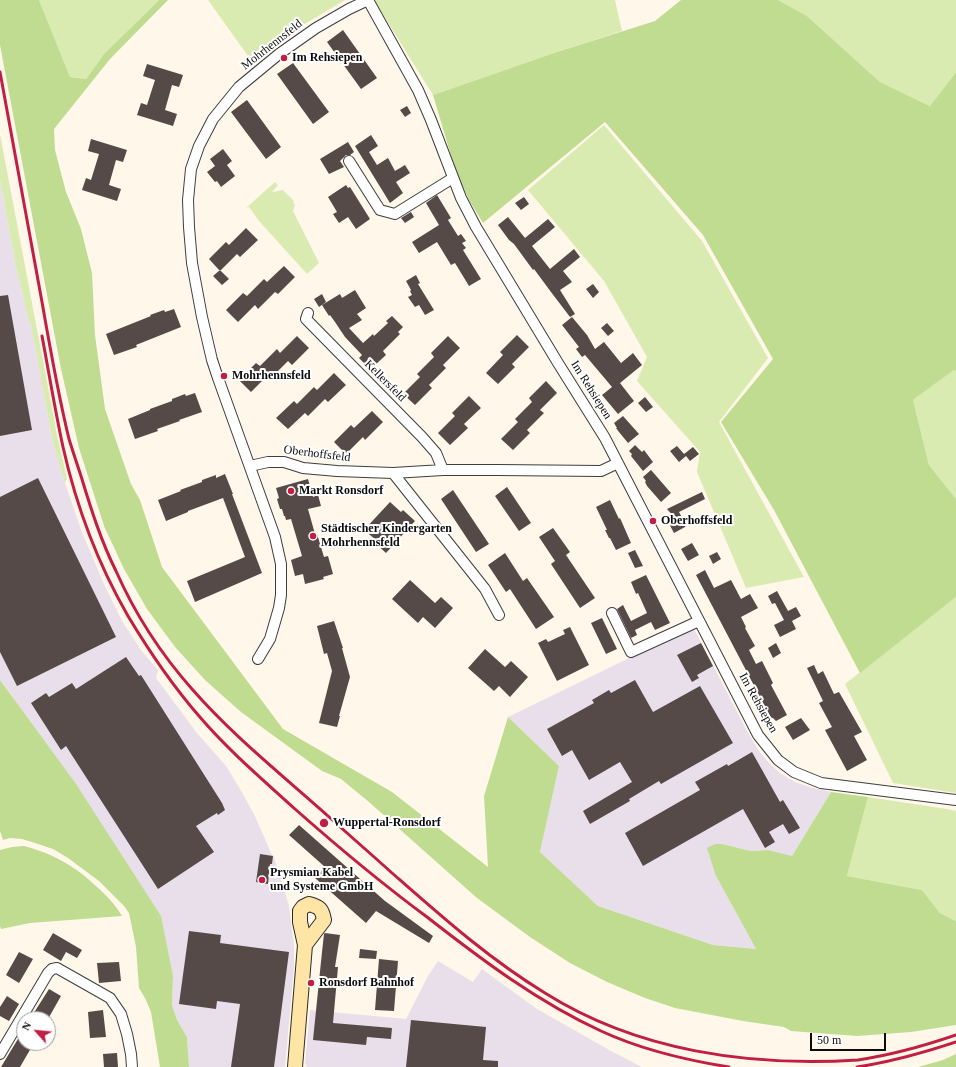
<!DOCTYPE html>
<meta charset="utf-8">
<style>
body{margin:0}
#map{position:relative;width:956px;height:1067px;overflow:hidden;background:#fff7ea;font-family:Georgia,serif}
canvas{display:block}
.north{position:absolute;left:16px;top:1011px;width:40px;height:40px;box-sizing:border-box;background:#fff;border:1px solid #9d9d9d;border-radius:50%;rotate:297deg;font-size:11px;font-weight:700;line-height:16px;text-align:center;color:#0b0b0b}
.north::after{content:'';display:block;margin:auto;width:14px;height:18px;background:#c11e43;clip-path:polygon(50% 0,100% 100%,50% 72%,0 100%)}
.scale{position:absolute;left:810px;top:1033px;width:76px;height:18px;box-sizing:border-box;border:2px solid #0b0b0b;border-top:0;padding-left:5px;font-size:12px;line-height:14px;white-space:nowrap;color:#0b0b0b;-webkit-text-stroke:3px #fff;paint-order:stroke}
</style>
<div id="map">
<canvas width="956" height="1067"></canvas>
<div class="north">N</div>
<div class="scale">50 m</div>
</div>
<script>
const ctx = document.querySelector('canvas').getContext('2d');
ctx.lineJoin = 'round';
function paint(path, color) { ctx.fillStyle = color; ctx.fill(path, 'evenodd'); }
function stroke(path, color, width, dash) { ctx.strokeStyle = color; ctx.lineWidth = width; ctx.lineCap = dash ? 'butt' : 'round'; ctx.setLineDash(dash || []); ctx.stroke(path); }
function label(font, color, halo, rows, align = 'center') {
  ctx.font = font + ' Georgia,serif'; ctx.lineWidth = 4; ctx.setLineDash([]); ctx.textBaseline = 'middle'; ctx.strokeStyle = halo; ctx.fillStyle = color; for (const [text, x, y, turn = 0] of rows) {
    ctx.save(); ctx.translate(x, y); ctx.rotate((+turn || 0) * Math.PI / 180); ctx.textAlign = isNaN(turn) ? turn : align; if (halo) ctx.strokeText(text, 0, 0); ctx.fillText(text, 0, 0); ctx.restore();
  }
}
const industrial = new Path2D(`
 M0,180L15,262L28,318L31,324L53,443L65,483L82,532L103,582L122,621L141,650L158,670L156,678L197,733L226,766L240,789L254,814L272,855H273L278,869L289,906L294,946V967L285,1067H189L187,1037L177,1020L172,1005L173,976L14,699L0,680Z
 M693,627L746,729L759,751L770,764L780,773L795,782L813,788L831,792L792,856L768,850L751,851L722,844L716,876L756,949L713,945L598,906L540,852L559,766L508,717Z
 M438,961L473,982L482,969L537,1009L611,1051L642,1067H307L305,1063L310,1010L406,1019L428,976Z`);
const green = new Path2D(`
 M39,0H159L104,54L86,79L70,77Z
 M208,0H345L303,25L253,63Z
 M374,0H615L622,31L554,53L433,95Z
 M778,0H956V72L930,106L880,82L807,16Z
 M604,125L702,241L768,358L719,422L804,577L746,588L697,472L700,452L637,381L647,357L604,281L528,190Z
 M0,134L57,435L67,479L65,483L53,443L31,325L28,318L15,262L0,180Z
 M275,182L278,185L272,192H273L283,190L294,201L293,202L295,205L293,211L319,263L307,274L259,221L249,207L246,208Z
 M954,370L956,371V499L929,465L913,400Z
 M956,597V793L893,783L845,684Z
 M868,797L947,809L956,811V921L940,913L922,890L847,876Z`);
const forest = new Path2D(`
 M0,0H39L70,77L86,79L104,54L159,0H168L110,59L54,129L55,150L66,192L81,229L92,273L95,335L105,409L131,484L140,500L162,567L283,729L392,792L488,867L484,796L508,717L559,766L540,852L598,906L713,945L756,949L716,876L707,848L715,844H722L751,851L768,850L792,856L831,792L868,797L847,876L922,890L940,913L956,921V1025L911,1032L857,1036L791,1031L784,1027L743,1021L675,1008L645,998L607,982L570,963L530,937L477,898L369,802L341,779L322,771L241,712L205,680L175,647L147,609L124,569L104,526L79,448L61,369L0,45Z
 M681,0H778L807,16L880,82L930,106L956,72V371L954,370L913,400L929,465L956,499V597L860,673L774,510L721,422L773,359L703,235L605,122L483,223L469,200L455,169L433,95L554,53L655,21Z
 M0,680L76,784L161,916L173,976L172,1005L177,1020L187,1037L189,1067H160L151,1012L145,998L139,988L136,947L129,913L124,906L99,881L68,858L53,849L35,843L22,839L10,838L3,840L0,831Z
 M24,846C54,854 75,866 97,887C107,896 115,904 122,916L30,923L1,929L0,926V850L12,847Z
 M956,1054V1067H918L943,1060Z`);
const building = new Path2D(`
 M343,30L377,78L361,89L327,42Z
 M293,63L329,112L313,124L277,74Z
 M147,64L183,75L179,87L172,85L165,110L177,114L173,126L137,115L141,103L147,105L155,80L143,76Z
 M247,100L281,147L266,159L231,112Z
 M407,106L411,113L405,117L400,110Z
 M371,135L378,146L369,152L377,165L388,158L395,171L405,165L410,173L396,182L403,193L390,203L355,146Z
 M91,139L127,150L123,162L116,160L109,185L121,189L117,201L82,190L86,178L91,180L99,154L88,151Z
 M348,142L354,152L350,155H346L340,161L344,167L329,174L320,159Z
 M223,149L232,161L227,165L235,176L221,187L217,181L215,182L207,172L215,166L210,159Z
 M346,185L348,188L350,187L370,219L356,229L348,217L339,223L333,214L337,212L328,197Z
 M437,195L451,218L448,220L458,236L461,234L466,241L462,243L466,248L463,250L481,279L469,286L455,263L451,265L437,242L419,253L412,242L439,225L426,203Z
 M524,197L529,204L521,210L515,203Z
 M411,212L414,217L405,223L401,218Z
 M508,217L525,238L548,219L555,227L532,246L550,269L574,249L580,257L563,271L572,282L560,290L575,314L570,317L551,292L534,269L533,270L514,244L509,240L498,225Z
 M246,228L258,240L240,257L237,254L220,271L209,259L226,242L229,245Z
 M284,266L295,277L278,294L275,292L258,309L255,305L238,322L226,310L243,293L247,296L264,279L267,282Z
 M220,270L229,279L222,285L213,276Z
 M416,275L420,283L418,284L434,310L425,315L419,305L415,307L408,297L412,295L410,291L411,290L406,281Z
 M593,284L599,292L593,298L586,289Z
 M355,290L366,308L357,314L362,320L349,328L363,343L373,334L374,336L388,323L386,321L392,316L403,327L398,332L400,334L383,351L386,355L375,365L374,364L369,368L359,358L362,355L345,337L335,322L330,315L329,316L322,305L340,294L342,298Z
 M322,294L326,302L319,307L314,299Z
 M8,295L32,430L0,436V296Z
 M174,309L181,327L136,345L137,347L114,355L106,334L151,316L150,315L164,310L165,312Z
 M572,317L587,335L595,349L604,342L621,363L633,353L642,365L620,383L634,401L618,414L602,395L612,387L585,355L582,357L576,349L579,347L562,325Z
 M607,323L614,331L608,336L601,328Z
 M517,335L529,347L512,364L515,367L498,384L486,373L503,355L500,352Z
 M297,336L309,348L292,365L288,361L271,378L268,375L251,392L239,380L256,363L260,366L277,349L280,353Z
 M448,336L460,348L443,365L446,368L429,385L432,388L415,405L403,394L420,377L417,374L434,357L431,353Z
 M334,373L346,385L328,402L325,399L308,416L305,413L288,429L276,418L294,401L297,404L314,387L317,390Z
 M546,381L557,393L540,410L544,413L527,430L530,433L513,450L501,439L518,422L515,419L532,402L529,398Z
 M195,393L202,412L179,420L180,421L157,429L158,431L135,439L128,419L150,410V409L172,401V399L185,394L186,396Z
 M469,396L481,408L464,424L468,428L450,445L438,433L455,416L452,413Z
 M645,397L653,407L646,412L638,403Z
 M372,411L383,422L365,440L363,437L346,454L334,442L351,425L354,428Z
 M623,416L639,434L628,443L619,432L616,428H617L614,423Z
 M635,445L642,452L644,450L653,462L643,471L631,456L632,454L629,451Z
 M677,446L684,454L693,447L699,454L690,461L686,456L679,462L670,451Z
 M651,470L671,493L661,502L647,486L645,482L646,481L643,477Z
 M225,474L233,494H232L262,573L195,602L187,581L245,557L223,498L188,511V512L166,521L158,500L181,491L180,490L202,482V480L216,475V478Z
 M38,478L116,637L17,686L0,652V497Z
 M308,479L313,497L318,495L321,506L308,509L315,534H317L324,557L328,556L333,574L323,577L324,579L305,584L303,574L295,576L291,560L302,556L291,519L286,520L285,516H284L282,509H280L277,499L279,498L276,488Z
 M507,487L531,523L519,531L495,496Z
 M453,490L489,544L476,552L441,499Z
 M702,492L705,499L679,512L686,525L685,527L674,533L667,520L674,517L667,509Z
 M610,500L619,519L620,518L631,543L616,550L610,538H609L605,530H607L596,507Z
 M390,502L401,512L403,510L415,521L386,553L374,542L376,540L364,530Z
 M553,528L570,552L566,555L595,598L580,608L551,564L555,561L539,537Z
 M692,543L699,555L688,561L681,549Z
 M635,550L643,566L635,568L628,553Z
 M717,552L721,559L713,564L709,556Z
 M505,553L523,581L527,578L554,617L536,629L510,589L506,592L488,565Z
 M705,570L714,588L731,580L741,599L750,594L758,608L741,617L746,627L745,628L755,646L749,650L756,664L762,661L773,683L771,685L787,715L776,721L773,718H772L770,716L696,575Z
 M646,575L670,623L655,630L651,622L635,630L637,635L631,638L617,609L623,605L631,621L647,613L638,593L636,594L631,582Z
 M410,580L435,603L441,597L453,608L435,628L423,617L418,623L392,599Z
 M777,591L788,611L796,607L801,616L792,621L796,629L780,637L774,625L784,620L775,603L772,604L768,596Z
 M602,618L617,649L606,654L591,623Z
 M334,621L343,648H342L350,677L339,716H340L337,727L319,723L332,671L327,653L324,654L317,626Z
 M570,627L589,665L557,681L538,643L546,639L548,642L565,634L563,630Z
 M701,643L713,666L697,675L699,678L692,682L677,655Z
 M776,643L781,653L773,658L768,648Z
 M485,649L505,667L511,661L528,677L510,697L499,686L494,691L468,668Z
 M126,657L139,676L141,675L222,803L225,810L218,815L217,813L196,826L214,852L158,889L66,746L61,750L31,703L46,693L49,697L72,683L76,689Z
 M814,665L818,674L823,671L834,694L839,692L862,732L854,736L867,760L847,771L825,730L832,727L819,703L823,701L807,668Z
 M635,680L653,712L700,686L733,743L661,784L659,781L629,799L630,801L590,824L583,811L632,782L620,762L589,780L572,750L562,756L547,729L594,703L592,700L609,690L611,693Z
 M801,718L810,730L793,740L785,727Z
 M752,752L780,802L783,800L800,828L789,834L783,824L769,832L775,842L765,848L743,809L643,866L625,833L700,790L695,782L727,764L728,766Z
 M299,825L385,901L433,936L429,943L376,911L366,923L315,878L325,867L289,835Z
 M260,854L273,856L272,864H270L268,884L256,882Z
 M189,931L221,935L220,943L289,952L274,1067H231L240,1004L217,1001L216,1009L179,1004Z
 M53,933L82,950L77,958L66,952L61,961L43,950Z
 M325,933L340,935L335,967H338L333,1023L392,1028L391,1039L367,1037L366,1045L313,1040L322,952L324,934Z
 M360,949L377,951L376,959L359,958Z
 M19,952L33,959L19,983L6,975Z
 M379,959L398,961L394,1011L375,1010Z
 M119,962L121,981L99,983L97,963Z
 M49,989L61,996L48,1019H30Z
 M7,996L19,1004L9,1021L0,1016V1007Z
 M103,1010L106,1037L90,1038L88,1012Z
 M411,1020L486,1027L483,1060L498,1061V1067H406Z
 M24,1029V1043H34L20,1067H1Z
 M117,1053L118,1067H104L103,1054Z`);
const street = new Path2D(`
 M368,0L418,90L431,120L461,198L476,227L558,363L605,438L758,735L778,760L794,772L821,783L956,800
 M349,161L380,210L395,214L453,178
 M308,313L306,319L422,437L436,453L443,470
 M250,466L268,462H284L303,468L337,471L393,473L443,470H497L601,471L618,463
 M393,473L485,589L499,615
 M612,613L631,652L699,621
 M258,659L270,639L279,608L281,595V564L275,537L218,378L212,360L202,317L192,263L189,227L188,200L191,169L199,146L213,119L239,87L279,54L316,28L349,9L368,0
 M0,1054L48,973L52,969L57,968L110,998L121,1014L127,1034L131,1054L132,1067`);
const secondary = new Path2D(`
 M295,1067L305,945L300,922V911L303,907L309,904C320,907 322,909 324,920L305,945`);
const rail = new Path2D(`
 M0,72C14,149 28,225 42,302C50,348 58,394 69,439C73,452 77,464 81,476C91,509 101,541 116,571C135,614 161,654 192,689C232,735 282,775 328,816C349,835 371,854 392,873C441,916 489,959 545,993C637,1051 750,1067 858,1060C892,1055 924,1046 956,1035
 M42,336C49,373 55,410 63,447C76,505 98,564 128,616C149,651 172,685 199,716C228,750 262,779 295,809C338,847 381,883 427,917C482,960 538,1002 601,1031C642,1050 685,1060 729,1067
 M857,1067C891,1062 923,1053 956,1042`);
const markers = [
 [284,58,4,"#c11e43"],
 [224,376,4,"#c11e43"],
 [291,491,4,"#c11e43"],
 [653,521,4,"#c11e43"],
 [313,536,4,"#c11e43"],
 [324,823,5,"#c11e43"],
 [262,880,4,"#c11e43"],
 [311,983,4,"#c11e43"]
];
const streetNames = [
 ["Mohrhennsfeld",272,45,-38],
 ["Kellersfeld",385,381,45],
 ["Im Rehsiepen",591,390,58],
 ["Oberhoffsfeld",317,454,7],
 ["Im Rehsiepen",758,703,61]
];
const poiNames = [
 ["Im Rehsiepen",292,58],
 ["Mohrhennsfeld",232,376],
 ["Markt Ronsdorf",299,491],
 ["Oberhoffsfeld",661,521],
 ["Städtischer Kindergarten",321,529],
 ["Mohrhennsfeld",321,543],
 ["Wuppertal-Ronsdorf",333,823],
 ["Prysmian Kabel",270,873],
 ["und Systeme GmbH",270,887],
 ["Ronsdorf Bahnhof",319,983]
];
paint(industrial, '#e8dfeb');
paint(green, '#daebb2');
paint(forest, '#c0dc91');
paint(building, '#554a47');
stroke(street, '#3e3e3e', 12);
stroke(secondary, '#2d2d2d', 16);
stroke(street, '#fff', 10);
stroke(secondary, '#ffe5a5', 14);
stroke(rail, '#c11e43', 3);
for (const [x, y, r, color] of markers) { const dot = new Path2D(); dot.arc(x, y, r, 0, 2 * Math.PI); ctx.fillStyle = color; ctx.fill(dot); stroke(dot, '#fff', 1.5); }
label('12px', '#0b0b0b', '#fff', streetNames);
label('bold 12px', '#0b0b0b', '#fff', poiNames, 'left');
</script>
